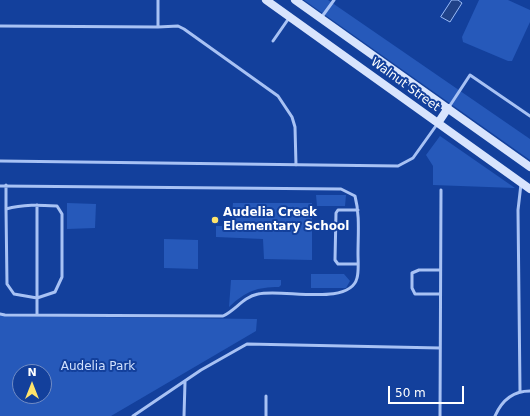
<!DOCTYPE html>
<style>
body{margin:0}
#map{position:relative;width:530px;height:416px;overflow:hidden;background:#13409c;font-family:"DejaVu Sans",sans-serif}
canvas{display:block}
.north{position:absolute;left:12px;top:364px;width:40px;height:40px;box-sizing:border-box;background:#13409c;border:1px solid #718cc4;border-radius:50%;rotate:0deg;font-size:11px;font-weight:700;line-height:16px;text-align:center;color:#fff}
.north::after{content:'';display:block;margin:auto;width:14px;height:18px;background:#ffe46b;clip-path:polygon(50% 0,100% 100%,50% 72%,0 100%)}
.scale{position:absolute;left:388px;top:386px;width:76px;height:18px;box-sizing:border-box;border:2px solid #fff;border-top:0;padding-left:5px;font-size:12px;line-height:14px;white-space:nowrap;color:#fff;-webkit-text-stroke:3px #13409c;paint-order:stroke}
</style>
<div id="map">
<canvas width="530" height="416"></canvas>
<div class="north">N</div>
<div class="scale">50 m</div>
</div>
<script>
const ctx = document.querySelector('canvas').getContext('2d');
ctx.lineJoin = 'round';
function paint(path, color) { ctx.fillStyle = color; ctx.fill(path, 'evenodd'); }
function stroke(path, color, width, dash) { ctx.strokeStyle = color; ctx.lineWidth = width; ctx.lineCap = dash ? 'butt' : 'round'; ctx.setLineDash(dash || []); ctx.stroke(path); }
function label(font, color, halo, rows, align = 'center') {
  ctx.font = font + ' "DejaVu Sans",sans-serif'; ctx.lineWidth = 4; ctx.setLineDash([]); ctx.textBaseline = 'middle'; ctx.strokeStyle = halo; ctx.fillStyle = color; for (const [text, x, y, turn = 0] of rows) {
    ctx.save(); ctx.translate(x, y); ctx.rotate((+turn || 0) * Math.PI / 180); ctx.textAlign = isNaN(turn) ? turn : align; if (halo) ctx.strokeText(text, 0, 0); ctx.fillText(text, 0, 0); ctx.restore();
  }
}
const green = new Path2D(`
 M304,0H328L530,139V160Z
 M479,0H508L530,10V22L512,61H508L463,42L462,37Z
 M440,136L515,188L433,185V166L426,155Z
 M316,195H346L345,206H317Z
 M67,203L96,204L95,228L67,229Z
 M233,203H312V260L264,259L263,239L216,237V226H231Z
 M164,239L198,240V269L164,268Z
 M311,274H344L350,281L346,288H311Z
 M231,280H281V285L279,287C257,287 246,291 229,307Z
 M0,314L5,316L257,319L256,331L111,416H0ZM20,372H44V396H20Z`);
const water = new Path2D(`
 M452,0H458L462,3L450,22L441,17Z`);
const lane = new Path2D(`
 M158,0V27L178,26L184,29L278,96L292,117L295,127L296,165
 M321,18L334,0
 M0,26L158,27
 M273,41L289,18
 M449,107L470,75L530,116
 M0,161L398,166L413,158L438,123
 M6,185V209
 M0,186L341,189L355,196C360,215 358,234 358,254C358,261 359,271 357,278C350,307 281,288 258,294C243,297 236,310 223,316L5,315L0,314
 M358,264H338L335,260L336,213L338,210H358
 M440,294H415L412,288V273L419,270H440
 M37,315V298L55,292L62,277V214L57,206C40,205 23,204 6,209L7,284L14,294L37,298V205
 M520,391L518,210L521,184
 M133,416L201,370L247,344L440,348
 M184,416L185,382
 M266,416V396
 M440,416L441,190
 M495,416C502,400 513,391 530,391`);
const secondary = new Path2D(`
 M266,0L530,189
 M295,0L530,167
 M438,123L448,108`);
const markers = [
 [215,220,4,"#ffe46b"]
];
const streetNames = [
 ["Walnut Street",405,85,36]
];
const poiNames = [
 ["Audelia Creek",223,213],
 ["Elementary School",223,227]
];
const parkNames = [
 ["Audelia Park",98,367]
];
paint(green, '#2659ba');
paint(water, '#204288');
stroke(water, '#9abbf7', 1);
stroke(lane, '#a8c2f4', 3);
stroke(secondary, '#d8e4fd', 8);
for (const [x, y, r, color] of markers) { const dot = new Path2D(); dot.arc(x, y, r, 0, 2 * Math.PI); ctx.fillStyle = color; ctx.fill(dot); stroke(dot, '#13409c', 1.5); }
label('12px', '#fff', '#13409c', streetNames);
label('bold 12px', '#fff', '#13409c', poiNames, 'left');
label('12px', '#d0e0fd', '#13409c', parkNames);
</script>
